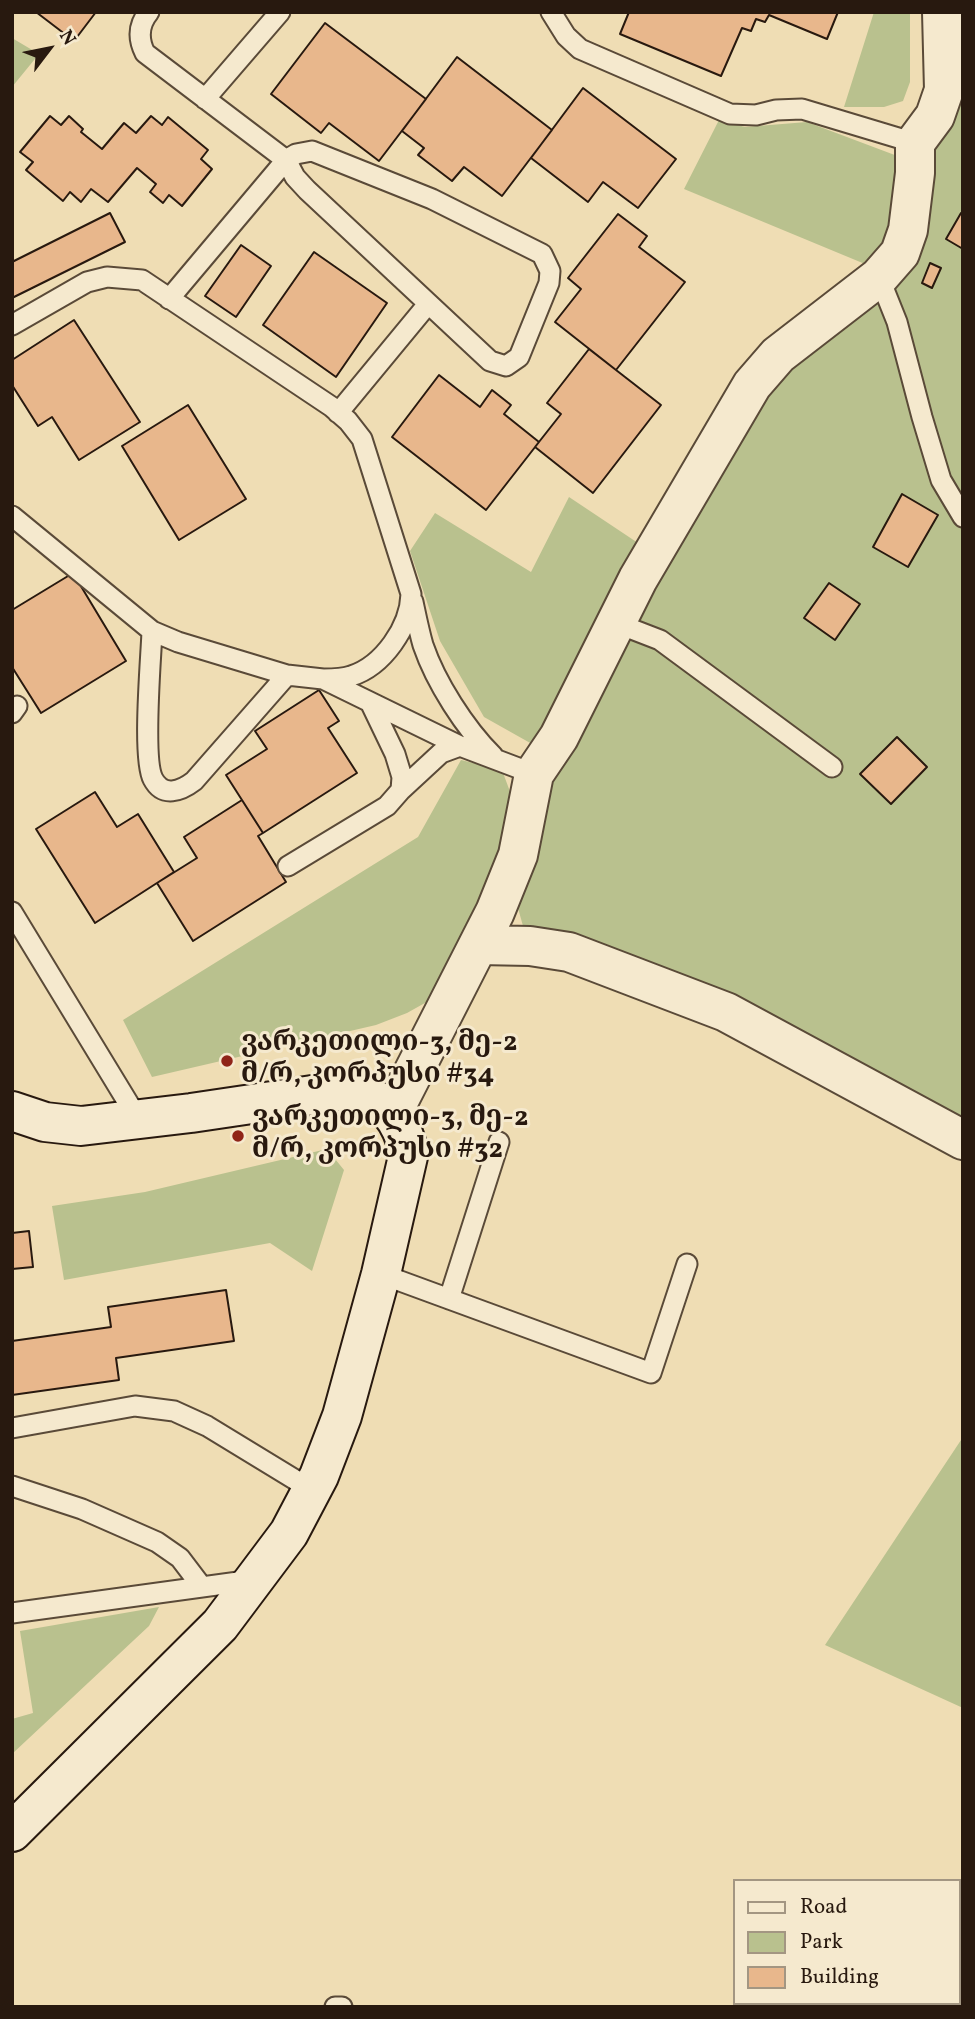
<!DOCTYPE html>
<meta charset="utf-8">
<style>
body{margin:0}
#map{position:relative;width:975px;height:2019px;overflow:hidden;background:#efddb4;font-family:Vollkorn,serif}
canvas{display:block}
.frame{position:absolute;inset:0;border:14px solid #28190f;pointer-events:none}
.legend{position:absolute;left:733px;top:1879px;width:228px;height:126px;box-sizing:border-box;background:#f5e9ce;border:2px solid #a39682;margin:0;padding:9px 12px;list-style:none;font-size:21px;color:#28190f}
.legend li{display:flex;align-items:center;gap:14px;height:35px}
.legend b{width:35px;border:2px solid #a39682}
.north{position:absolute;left:14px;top:14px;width:70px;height:70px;-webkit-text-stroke:5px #f5e9ce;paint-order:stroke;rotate:58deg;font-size:19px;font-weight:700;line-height:28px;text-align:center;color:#28190f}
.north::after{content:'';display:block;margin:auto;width:24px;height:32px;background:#28190f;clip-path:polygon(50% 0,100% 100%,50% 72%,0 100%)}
</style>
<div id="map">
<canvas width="975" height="2019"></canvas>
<div class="frame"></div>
<ul class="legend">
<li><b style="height:9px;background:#f5e9ce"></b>Road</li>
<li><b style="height:19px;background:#b9c18e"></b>Park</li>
<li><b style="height:19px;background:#e8b78c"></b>Building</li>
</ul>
<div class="north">N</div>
</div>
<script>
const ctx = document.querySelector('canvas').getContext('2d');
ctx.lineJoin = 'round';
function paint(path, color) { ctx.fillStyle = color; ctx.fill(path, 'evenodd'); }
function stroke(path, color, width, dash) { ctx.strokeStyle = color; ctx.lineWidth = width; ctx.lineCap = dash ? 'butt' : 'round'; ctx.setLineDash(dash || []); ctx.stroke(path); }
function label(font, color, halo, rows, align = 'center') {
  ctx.font = font + ' Vollkorn,"Noto Serif Georgian",serif'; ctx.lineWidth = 6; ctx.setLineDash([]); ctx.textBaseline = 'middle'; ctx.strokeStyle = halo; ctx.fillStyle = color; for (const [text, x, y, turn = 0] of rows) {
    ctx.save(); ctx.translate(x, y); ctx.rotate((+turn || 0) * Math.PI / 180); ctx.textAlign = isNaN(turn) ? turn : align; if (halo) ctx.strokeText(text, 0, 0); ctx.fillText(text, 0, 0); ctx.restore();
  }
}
const green = new Path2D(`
 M874,12H910V82L903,101L884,107H844Z
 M953,12H963V1129L525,933L514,894L549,781L759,393L896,273Z
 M12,38L39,54L12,87Z
 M719,120L745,127L807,122L908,160L877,269L684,189Z
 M569,497L641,545L532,744L484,717L440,641L410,551L435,513L531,572Z
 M461,760L502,770L512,797L500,854L432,999L407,1013L376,1025L152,1077L123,1020L418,837Z
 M327,1149L344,1170L312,1271L270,1243L64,1280L52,1206L145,1192Z
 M963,1437V1708L825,1645Z
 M159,1607L149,1626L12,1754V1719L33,1713L20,1631Z`);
const building = new Path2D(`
 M36,12H96L74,41Z
 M629,12H838L827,39L769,15L765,22L756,19L751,31L742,28L721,76L620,34Z
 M325,23L426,99L379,161L329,123L321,133L271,94Z
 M457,57L552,130L502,196L464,167L452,181L418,155L424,148L402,131Z
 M583,88L676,159L638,208L603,182L588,202L531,158Z
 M50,116L61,125L69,116L83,129L81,132L102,149L124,123L136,133L151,116L162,125L168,117L208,150L201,159L212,169L182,206L169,195L163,203L150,192L156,184L137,168L108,202L91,189L81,202L70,192L63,201L26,170L33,162L20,152Z
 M110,213L125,242L12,298V262Z
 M961,213L963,214V249L946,239Z
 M618,214L647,236L639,247L685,282L616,370L555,322L581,289L568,278Z
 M241,245L271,266L236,317L205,296Z
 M314,252L387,303L336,377L263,325Z
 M930,263L941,268L932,288L922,283Z
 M74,320L140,422L79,460L52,417L38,426L12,385V360Z
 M589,349L661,405L593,493L535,447L561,414L547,403Z
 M439,375L480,407L492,390L511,405L504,414L539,442L486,510L392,437Z
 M188,405L246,499L179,540L122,446Z
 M902,494L938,515L908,567L873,547Z
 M73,573L126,661L41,713L12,667V610Z
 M829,583L860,604L835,640L804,618Z
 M319,690L339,721L328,728L357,773L263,833L226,775L267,749L255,731Z
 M897,737L927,767L891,804L860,774Z
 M95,792L117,827L138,814L174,872L95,923L36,829Z
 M242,800L263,833L258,836L286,882L193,941L157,883L197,858L184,837Z
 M29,1231L33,1267L12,1269V1233Z
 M226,1290L234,1341L116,1358L119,1380L12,1395V1341L111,1327L108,1307Z
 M963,1974V2007H943L945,2003H959V1980Z`);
const lane = new Path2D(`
 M149,12C138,25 138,39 145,53L286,160L295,177L307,190L490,361L506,366L519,357L549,283L550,271L542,254L432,199L312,151L296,154L286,160L169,299
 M551,12L566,36L580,49L730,114L756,115L776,110L802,109L915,143
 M205,99L280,12
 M879,277L897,322L922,417L941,480L963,517
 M12,325L87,282L107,277L142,280L332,407L348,421L362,439L411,594C410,627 383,666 351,676C343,679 332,679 323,679
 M338,413L428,304
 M12,516L152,631L178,642L287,675L323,679L460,746L534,774
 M413,602C416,616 419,631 423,645C436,683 465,728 493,756
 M616,623L660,640L832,767
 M152,631C151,659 142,758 153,779C163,798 181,791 194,781L287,675
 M12,713L17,706
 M401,790L441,753L460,746
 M288,866L387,806L401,790L402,777L395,754L370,702
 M12,912L138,1119
 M381,1274L651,1373L687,1264
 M449,1299L499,1142
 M12,1428L135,1406L174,1411L207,1426L312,1490
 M12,1486L82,1509L157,1542L180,1558L202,1587
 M12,1613L253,1580
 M335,2007H342`);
const street = new Path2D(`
 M479,945L530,946L569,952L726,1012L963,1140
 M393,1112L495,912L518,855L534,774L559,737L638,579L752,385L778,355L879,277L900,253L908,230L915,173V143L935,116L944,90L942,12`);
const secondary = new Path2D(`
 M12,1111L45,1122L81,1126L191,1113L353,1089C387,1102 400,1117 409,1152L381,1274L342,1416L319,1476L289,1533L220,1625L12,1832`);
const markers = [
 [227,1061,7,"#8f2418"],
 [238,1136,7,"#8f2418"]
];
const poiNames = [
 ["ვარკეთილი-3, მე-2",241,1045],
 ["მ/რ, კორპუსი #34",241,1077],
 ["ვარკეთილი-3, მე-2",252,1120],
 ["მ/რ, კორპუსი #32",252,1152]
];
paint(green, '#b9c18e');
paint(building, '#e8b78c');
stroke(building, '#28190f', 2);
stroke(lane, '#5a4a38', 23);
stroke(street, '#5a4a38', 42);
stroke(secondary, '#28190f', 42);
stroke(lane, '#f5e9ce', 19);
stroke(street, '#f5e9ce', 38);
stroke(secondary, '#f5e9ce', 38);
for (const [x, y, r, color] of markers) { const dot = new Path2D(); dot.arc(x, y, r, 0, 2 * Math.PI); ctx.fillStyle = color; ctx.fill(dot); stroke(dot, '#f5e9ce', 2.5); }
label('bold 28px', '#28190f', '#f5e9ce', poiNames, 'left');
</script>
